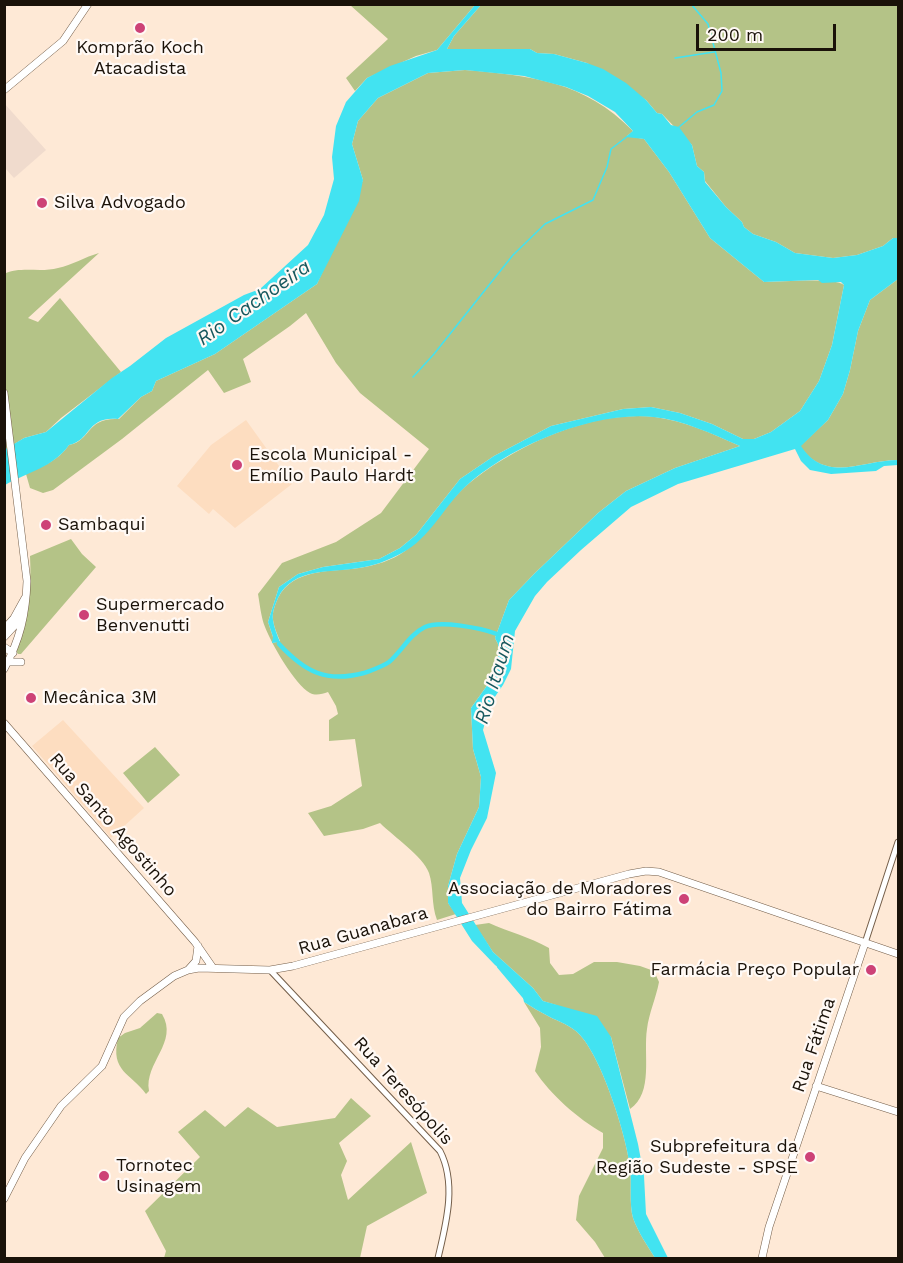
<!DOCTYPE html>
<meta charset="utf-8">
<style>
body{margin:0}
#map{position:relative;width:903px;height:1263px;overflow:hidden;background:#fee9d6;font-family:"Work Sans",sans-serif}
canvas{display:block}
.frame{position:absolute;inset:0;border:6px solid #1a1209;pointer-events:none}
.scale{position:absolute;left:696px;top:24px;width:140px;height:27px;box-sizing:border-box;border:3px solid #1a1209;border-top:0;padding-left:8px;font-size:18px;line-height:21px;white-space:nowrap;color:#1a1209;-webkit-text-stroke:4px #fff9f5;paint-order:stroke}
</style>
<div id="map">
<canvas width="903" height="1263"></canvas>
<div class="frame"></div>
<div class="scale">200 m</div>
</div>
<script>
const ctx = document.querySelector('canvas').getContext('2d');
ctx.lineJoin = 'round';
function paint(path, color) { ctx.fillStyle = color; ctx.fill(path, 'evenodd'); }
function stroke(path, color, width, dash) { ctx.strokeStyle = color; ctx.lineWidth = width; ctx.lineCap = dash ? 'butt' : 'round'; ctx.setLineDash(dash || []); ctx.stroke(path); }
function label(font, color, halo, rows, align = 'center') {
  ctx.font = font + ' "Work Sans",sans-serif'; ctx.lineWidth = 4.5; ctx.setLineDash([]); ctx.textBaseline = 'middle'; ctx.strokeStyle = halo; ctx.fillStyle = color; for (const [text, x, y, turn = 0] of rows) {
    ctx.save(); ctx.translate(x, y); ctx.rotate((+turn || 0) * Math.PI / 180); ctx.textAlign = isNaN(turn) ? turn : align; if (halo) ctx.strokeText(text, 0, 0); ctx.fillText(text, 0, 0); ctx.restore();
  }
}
const built = new Path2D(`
 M246,420L292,484L235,528L213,509L209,514L177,486L211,445Z
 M63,720L144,808L111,838L32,746Z`);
const industrial = new Path2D(`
 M4,103L46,150L14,178L5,168Z`);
const green = new Path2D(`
 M350,5H475L437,50L416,56L367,78L355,91L346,78L388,39Z
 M481,5H898V238H893L883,246L857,255L833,258L795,253L776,242L753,234L744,227L742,222L726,207L705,181L704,172L697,166L692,145L662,114L657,113L646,100L587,63L554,54L537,53L530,49H447L454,36Z
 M465,70C532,76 584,81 633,131L627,136L644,139L669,172L710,238L764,282C780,282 834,277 844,285L832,345L819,381L800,411L771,432L754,439H743L712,424L680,413L651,407L623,409L551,426L494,456L460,479L416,535L400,548L379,559L323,567L298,574L279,587L268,622L273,637V643L280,641C277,634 274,627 273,620C272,612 275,605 278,598C293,568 331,572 359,568C374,566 393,560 405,551C431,533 444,505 467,485C513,446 593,409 655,417C685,421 713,434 740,446L675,468L626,491L598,513L535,573L509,600L495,638L498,644V658L491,680L471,708L473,749L481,777L479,807L457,854L448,886V903L456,914L437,920C431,904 434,888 429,873C423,856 394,837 380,823L363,829L324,836L308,813L331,806L362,786L355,739L329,741V720L338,714L336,706L328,692C322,694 316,696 310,693C295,685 271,643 265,627C261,617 260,605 258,594L282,563L336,542L381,513L429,449L360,393L336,363L306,313L290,326L243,359L251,382L224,393L208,370L122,439L53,490L43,493L30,488L26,474C43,466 58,461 69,445C92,440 86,417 119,419L141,397L152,391L156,381L215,354L317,284L363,180L352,144L358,121L378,98L428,73Z
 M99,253L28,318L38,322L60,298L121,372L61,418L46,432L24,438L5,450L4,274C20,266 41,273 58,268C72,265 85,257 99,253Z
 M898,279V460C863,460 826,484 800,446L828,420L843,394L850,370L858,331L870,300Z
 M71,539L82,554L96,567L21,654H18L16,651C27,619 32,590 30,556Z
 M155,747L180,775L148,803L123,773Z
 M489,923C509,932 530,937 549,948L550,963L559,975L573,974L594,962H617L640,966L654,971L659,982C656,998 649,1013 647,1029C643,1054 654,1093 630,1109L611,1037L556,1005L543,1001L533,988L493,952L475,925Z
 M524,1002C532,1007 540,1012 548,1016C559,1022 571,1025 580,1035C602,1059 626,1134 630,1167C632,1182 629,1204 633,1218C638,1232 647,1245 655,1258H605L595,1242L576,1220L579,1196L603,1148V1133C578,1119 550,1094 535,1071L541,1047L540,1028Z
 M157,1013L162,1014C179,1042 144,1063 149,1091L146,1094C131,1073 110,1072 118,1038L125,1033L140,1028Z
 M351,1098L371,1116L339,1143L347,1161L341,1175L348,1200L411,1142L427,1193L367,1226L360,1258H164L166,1251L145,1211L200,1157L178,1132L205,1110L225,1127L248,1107L277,1127L335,1118Z`);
const water = new Path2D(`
 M475,5H481L454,36L447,49H530L537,53L554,54L587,63L603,69L626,83L646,100L657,113L662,114L671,125L679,127L692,145L697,166L704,172L705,182L726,207L742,222L744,227L753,234L776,242L795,253L833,258L857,255L883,246L893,238H898V279L870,300L858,331L850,370L843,394L828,420L801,446C826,484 863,460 898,460V465L884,466L876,471L831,474L810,470L801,461L795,449L678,484L631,507L581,550L547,582L535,596L515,631L511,669L503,685L490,704L483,730L496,773L487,818L471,850L460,878L462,903L493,952L533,988L543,1001L597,1016L611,1037L638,1144L644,1176L646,1214L668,1258H655C647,1245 638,1232 633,1218C629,1204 632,1182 630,1167C626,1134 602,1059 580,1035C571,1025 559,1022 548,1016C540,1012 532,1007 524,1002L520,984L495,965L472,941L448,903V886L457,854L479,807L481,777L473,749L471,708L491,680L498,658V644L495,638L509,600L535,573L598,513L626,491L675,468L740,446C712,434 683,420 653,417C593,411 508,447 465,487C443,508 430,538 402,553C389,560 374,566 359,568C331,573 293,567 278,598C275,605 272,612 273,620C274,627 277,635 280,642L272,643L273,637L268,622L279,587L298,574L323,567L379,559L400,548L416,535L460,479L494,456L551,426L623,409L651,407L680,413L712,424L743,439H754L771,432L800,411L819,381L832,345L844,285L841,282L822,283L818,280L764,282L710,238L669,172L644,139L626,137L633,131L615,112L588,96L566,87L524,76L465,70L428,73L378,98L358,121L352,144L363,180L359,201L317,284L215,354L156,381L152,391L141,397L118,419C86,416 92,440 69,445C54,467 26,473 5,485L4,450L24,438L46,432L112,378L130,366L166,338L244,295L260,289L308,245L324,215L334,179L332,157L336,126L346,102L367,78L390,66L437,50Z`);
const stream = new Path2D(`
 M675,58L714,52
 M679,127L697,112L714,105L722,91L721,73L708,24L691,4
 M413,377L434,354L513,255L545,224L593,200L607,167L611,149L633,132`);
const canal = new Path2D(`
 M279,644C305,672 326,683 364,673C372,670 382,667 389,662C401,652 410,634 425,627C440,620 481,628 497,634`);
const river = new Path2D(`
 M501,966L528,998`);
const minor = new Path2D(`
 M865,943L898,842
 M270,970L440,1151C457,1184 446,1224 438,1258`);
const major = new Path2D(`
 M4,90L63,41L88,4
 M4,393L27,581C26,614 20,640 4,669
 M4,629L14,618L25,598
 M4,637L17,623L22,613
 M4,647L13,653
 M8,662H21
 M4,723L195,942L213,968
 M188,970L196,961L198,946
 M816,1086L898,1112
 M4,1199L25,1158L61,1106L102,1066L124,1017L140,1001L174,976L188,970L199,968L270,970L293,966L629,874L646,871L659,872L898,954
 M762,1258L769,1227L865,943`);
const markers = [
 [140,28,6,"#cd4277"],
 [42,203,6,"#cd4277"],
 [237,465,6,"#cd4277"],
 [46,525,6,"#cd4277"],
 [84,615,6,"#cd4277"],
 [31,698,6,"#cd4277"],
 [684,899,6,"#cd4277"],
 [871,970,6,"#cd4277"],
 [810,1157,6,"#cd4277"],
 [104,1176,6,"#cd4277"]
];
const poiNames = [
 ["Komprão Koch",140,48,"center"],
 ["Atacadista",140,69,"center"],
 ["Silva Advogado",54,203],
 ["Escola Municipal -",249,455],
 ["Emílio Paulo Hardt",249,476],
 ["Sambaqui",58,525],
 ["Supermercado",96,605],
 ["Benvenutti",96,626],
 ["Mecânica 3M",43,698],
 ["Associação de Moradores",672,889,"right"],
 ["do Bairro Fátima",672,910,"right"],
 ["Farmácia Preço Popular",859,970,"right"],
 ["Subprefeitura da",798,1147,"right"],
 ["Região Sudeste - SPSE",798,1168,"right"],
 ["Tornotec",116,1166],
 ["Usinagem",116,1187]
];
const streetNames = [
 ["Rua Santo Agostinho",113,825,49],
 ["Rua Guanabara",363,931,-16],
 ["Rua Fátima",814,1045,-71],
 ["Rua Teresópolis",403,1091,48]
];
const waterNames = [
 ["Rio Cachoeira",254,303,-35],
 ["Rio Itaum",495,679,-73]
];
paint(built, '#fdddc0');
paint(industrial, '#f0dbcd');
paint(green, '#b4c387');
paint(water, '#42e3f1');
stroke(stream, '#42e3f1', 1.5);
stroke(canal, '#42e3f1', 4.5);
stroke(river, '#42e3f1', 8);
stroke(minor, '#745e49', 7);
stroke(major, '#745e49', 8);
stroke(minor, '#fff', 5);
stroke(major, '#fff', 7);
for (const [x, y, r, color] of markers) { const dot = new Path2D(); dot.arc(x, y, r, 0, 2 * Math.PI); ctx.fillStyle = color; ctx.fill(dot); stroke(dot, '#fff9f5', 2); }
label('18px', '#1a1209', '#fff9f5', poiNames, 'left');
label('18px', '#1a1209', '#fff9f5', streetNames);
label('italic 20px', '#17585e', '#fff9f5', waterNames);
</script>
